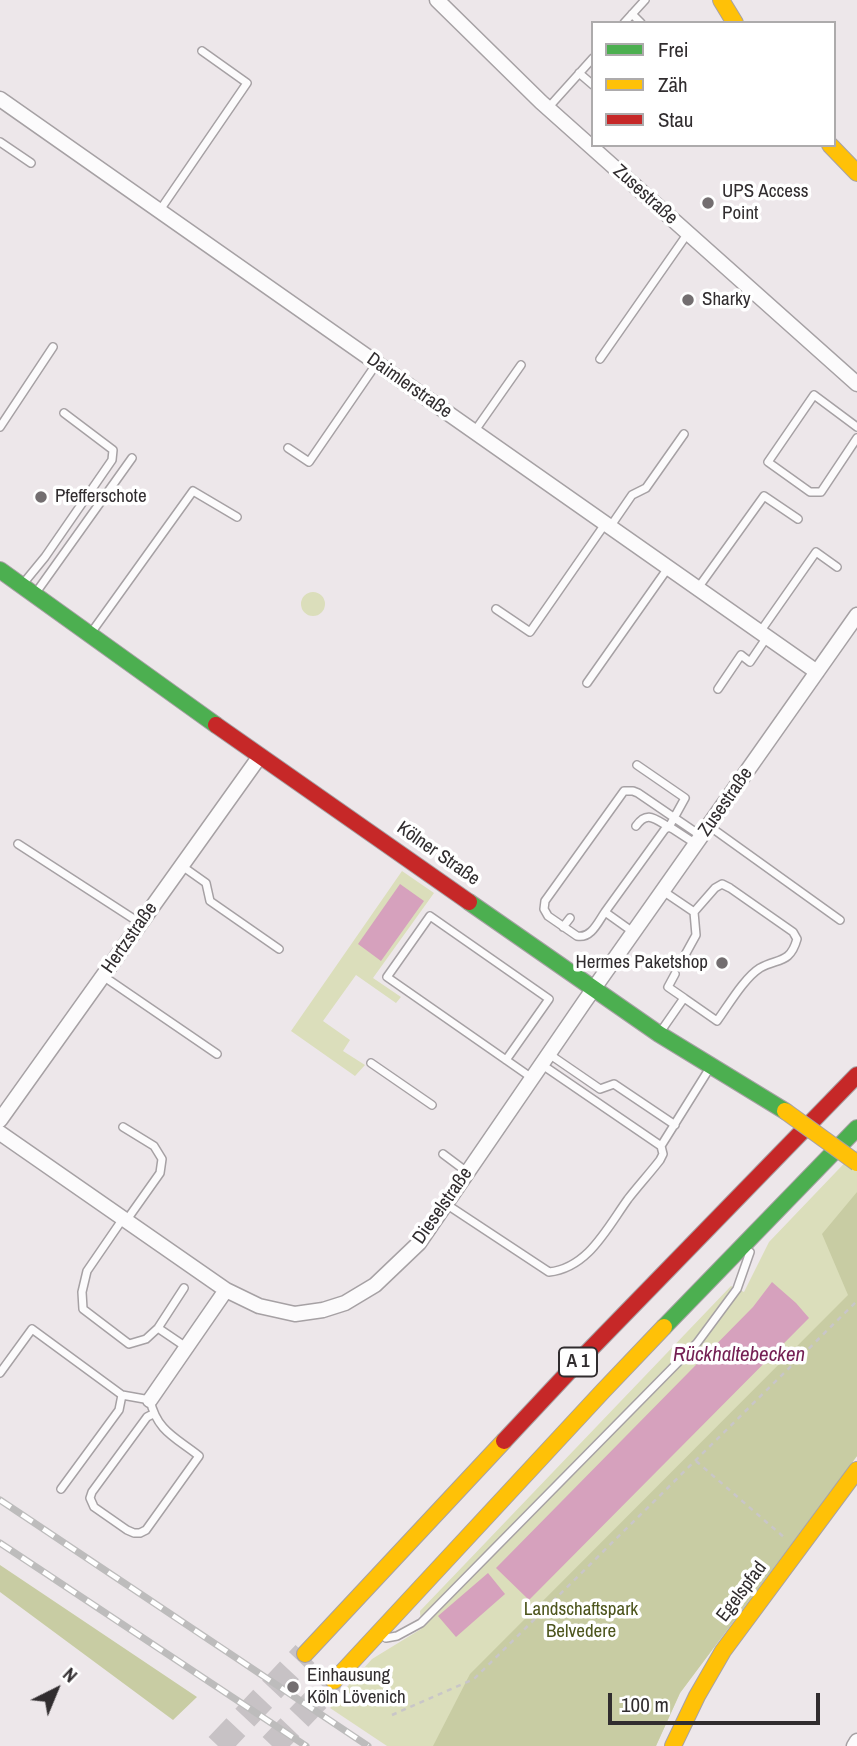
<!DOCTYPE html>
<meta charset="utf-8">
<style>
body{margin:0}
#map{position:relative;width:857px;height:1746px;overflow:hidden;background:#ede7ea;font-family:"Archivo Narrow",sans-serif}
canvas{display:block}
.legend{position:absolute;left:591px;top:21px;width:245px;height:126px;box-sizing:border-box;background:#fff;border:2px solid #adabac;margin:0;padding:9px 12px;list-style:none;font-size:21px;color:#312d2f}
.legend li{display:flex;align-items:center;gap:14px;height:35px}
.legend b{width:35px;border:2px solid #adabac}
.north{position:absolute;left:21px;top:1655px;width:70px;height:70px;-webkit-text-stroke:5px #fff;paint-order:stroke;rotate:43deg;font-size:19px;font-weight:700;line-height:28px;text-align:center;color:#312d2f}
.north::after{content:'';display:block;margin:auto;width:24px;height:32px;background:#312d2f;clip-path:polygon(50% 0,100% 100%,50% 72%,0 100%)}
.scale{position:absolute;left:608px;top:1693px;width:212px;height:32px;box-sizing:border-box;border:4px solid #312d2f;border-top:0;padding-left:9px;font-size:21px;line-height:24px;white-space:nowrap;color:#312d2f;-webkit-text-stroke:5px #fff;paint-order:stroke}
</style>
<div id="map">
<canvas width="857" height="1746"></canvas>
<ul class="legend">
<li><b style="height:9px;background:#4caf50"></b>Frei</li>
<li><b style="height:9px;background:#ffc107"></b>Zäh</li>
<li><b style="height:9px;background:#c62828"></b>Stau</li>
</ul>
<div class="north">N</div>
<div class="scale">100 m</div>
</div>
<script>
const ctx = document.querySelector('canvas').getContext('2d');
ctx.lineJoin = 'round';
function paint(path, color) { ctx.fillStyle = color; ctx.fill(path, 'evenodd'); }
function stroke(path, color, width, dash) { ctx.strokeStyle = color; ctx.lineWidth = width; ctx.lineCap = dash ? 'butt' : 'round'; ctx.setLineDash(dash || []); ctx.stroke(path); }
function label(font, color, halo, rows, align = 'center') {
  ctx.font = font + ' "Archivo Narrow",sans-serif'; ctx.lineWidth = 7; ctx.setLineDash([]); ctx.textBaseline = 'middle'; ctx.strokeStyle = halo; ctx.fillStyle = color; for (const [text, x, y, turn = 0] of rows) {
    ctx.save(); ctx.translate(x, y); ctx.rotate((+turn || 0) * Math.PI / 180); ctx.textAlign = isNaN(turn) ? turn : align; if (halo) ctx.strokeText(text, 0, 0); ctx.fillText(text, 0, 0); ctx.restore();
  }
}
const green = new Path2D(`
 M301 604a12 12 0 1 1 24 0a12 12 0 1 1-24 0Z
 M402,871L434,893L373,978L401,997L396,1003L356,975L323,1021L350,1040L343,1051L365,1065L355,1076L291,1031Z
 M857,1150V1456L680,1693L656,1746H387L330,1708L345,1692L347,1687L372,1659L421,1629L420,1611L731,1286L744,1292L769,1242Z`);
const forest = new Path2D(`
 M857,1192V1456L680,1693L656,1746H433L470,1674L848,1295L822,1234Z
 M0,1565L197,1697L173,1720L0,1592Z`);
const water = new Path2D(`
 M400,884L424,901L381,961L358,944Z
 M772,1282L796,1303L809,1318L529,1600L496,1568L753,1307Z
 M488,1573L505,1594L456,1637L438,1616Z`);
const highwayTunnel = new Path2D(`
 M218,1746L305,1654
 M272,1746L334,1681`);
const path = new Path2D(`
 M696,1461L786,1539
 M392,1715L474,1679L857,1301`);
const lane = new Path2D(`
 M632,14L641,23
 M624,23L645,0
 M579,73L593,85
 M548,108L593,58
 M0,142L31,163
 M160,210L247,83L202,51
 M600,359L688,233
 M0,427L53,347
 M857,427L814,395L768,462L810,492H821L857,438
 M474,432L521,365
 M288,448L309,462L377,363
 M610,527L632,495L646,488L684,434
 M22,585L45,557L112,460L113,450L64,413
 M698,588L764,496L798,519
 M35,594L132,458
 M496,609L530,632L605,524
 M760,632L816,552L837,567
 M91,633L193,491L237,517
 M587,683L668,568
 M718,689L741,655L750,662L767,637
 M636,826C647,810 655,819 669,827L685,798L637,765
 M709,826L840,920
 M18,844L140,923
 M182,866L206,883L210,901L279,949
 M605,912L665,829L669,827L673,829L696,844
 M563,927L570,918
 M633,932L605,912C598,922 591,939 577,936L548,916L544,909L545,901L624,791H633L638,793L701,836
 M685,955L696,935L694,912
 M675,974L668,987L684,998
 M103,976L217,1054
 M661,1031L684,998L717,1021C728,1006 744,978 760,968C778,958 790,964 797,939L793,932L730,888L722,884L715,888L694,912L663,891
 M549,1054L600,1089L614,1084L675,1125
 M506,1060L549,999L430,916L387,977L532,1078
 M371,1063L432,1105
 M123,1127L154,1146L162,1159L160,1173L126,1221
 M661,1146L711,1066
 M443,1154L467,1172
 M446,1204L549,1272C588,1268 607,1228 628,1199C638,1186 650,1173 660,1160L663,1154L661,1146L541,1064
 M122,1220L87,1271L82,1292L83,1309L129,1344L146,1339L158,1328L184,1288
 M158,1328L186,1347
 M0,1373L32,1329L122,1395L150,1400C157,1431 175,1437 199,1456L146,1530L140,1533H134L127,1530L94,1507L90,1498L92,1492L147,1417L153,1414
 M61,1489L119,1410L122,1395
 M386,1638L397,1636L421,1623L697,1343L737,1289L750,1252`);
const street = new Path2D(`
 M437,0L541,102L857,384
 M0,99L817,672
 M0,1120L260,756
 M0,1133L226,1290L259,1306L295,1314L323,1310L345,1303L375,1285L419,1243L585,1001L857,615
 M150,1400L226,1290
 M854,1746L857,1741`);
const fast = new Path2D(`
 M0,570L216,725
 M469,902L659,1034L785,1111
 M664,1327L857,1128`);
const slow = new Path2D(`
 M721,0L735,23
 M830,145L857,173
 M305,1654L504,1441
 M334,1681L603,1391L664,1327
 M673,1746L697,1696L723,1651L857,1470`);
const jam = new Path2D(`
 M216,725L469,902
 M504,1441L577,1363L857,1075`);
const rail = new Path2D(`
 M0,1500L368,1746
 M0,1543L306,1746`);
const slowBridge = new Path2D(`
 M785,1111L857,1163`);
const markers = [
 [708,203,7,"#736e70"],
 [688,300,7,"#736e70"],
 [41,497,7,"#736e70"],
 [722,963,7,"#736e70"],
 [293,1687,7,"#736e70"]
];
const shields = [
 [578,1362,38]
];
const shieldNames = [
 ["A 1",578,1362]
];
const poiNames = [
 ["UPS Access",722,192],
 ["Point",722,214],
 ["Sharky",702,300],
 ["Pfefferschote",55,497],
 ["Hermes Paketshop",708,963,"right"],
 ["Einhausung",307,1676],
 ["Köln Lövenich",307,1698]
];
const streetNames = [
 ["Zusestraße",645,195,42],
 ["Daimlerstraße",409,386,35],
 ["Zusestraße",726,802,-55],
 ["Kölner Straße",438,854,35],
 ["Hertzstraße",130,938,-55],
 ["Dieselstraße",443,1206,-55],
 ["Egelspfad",742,1592,-53]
];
const parkNames = [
 ["Landschaftspark",581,1610],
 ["Belvedere",581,1632]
];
const waterNames = [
 ["Rückhaltebecken",739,1355]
];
paint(green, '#dbdebb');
paint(forest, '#c8cca3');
paint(water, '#d6a1bd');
stroke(highwayTunnel, '#c7c2c5', 26, [26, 13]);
stroke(lane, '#a6a1a4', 10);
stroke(street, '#a6a1a4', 17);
stroke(fast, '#a6a1a4', 18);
stroke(slow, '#a6a1a4', 18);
stroke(jam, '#a6a1a4', 18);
stroke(path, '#c9c6c8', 2.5, [5, 5]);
stroke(lane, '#fcfbfc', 7);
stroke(street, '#fcfbfc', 14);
stroke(fast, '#4caf50', 16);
stroke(slow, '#ffc107', 16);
stroke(jam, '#c62828', 16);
stroke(rail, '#bdbcbc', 7);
stroke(rail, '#fff', 4.5, [13]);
stroke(slowBridge, '#a6a1a4', 18, []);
stroke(slowBridge, '#ffc107', 16);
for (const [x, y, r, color] of markers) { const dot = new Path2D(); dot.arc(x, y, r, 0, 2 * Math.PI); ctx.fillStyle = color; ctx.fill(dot); stroke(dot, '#fff', 2.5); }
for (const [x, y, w] of shields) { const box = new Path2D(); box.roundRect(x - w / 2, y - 14.5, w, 29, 5); ctx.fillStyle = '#fff'; ctx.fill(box); stroke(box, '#312d2f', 2); }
label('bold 18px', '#312d2f', null, shieldNames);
label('19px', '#312d2f', '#fff', poiNames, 'left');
label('19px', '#312d2f', '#fff', streetNames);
label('19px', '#4d551d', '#fff', parkNames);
label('italic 21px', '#741f53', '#fff', waterNames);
</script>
